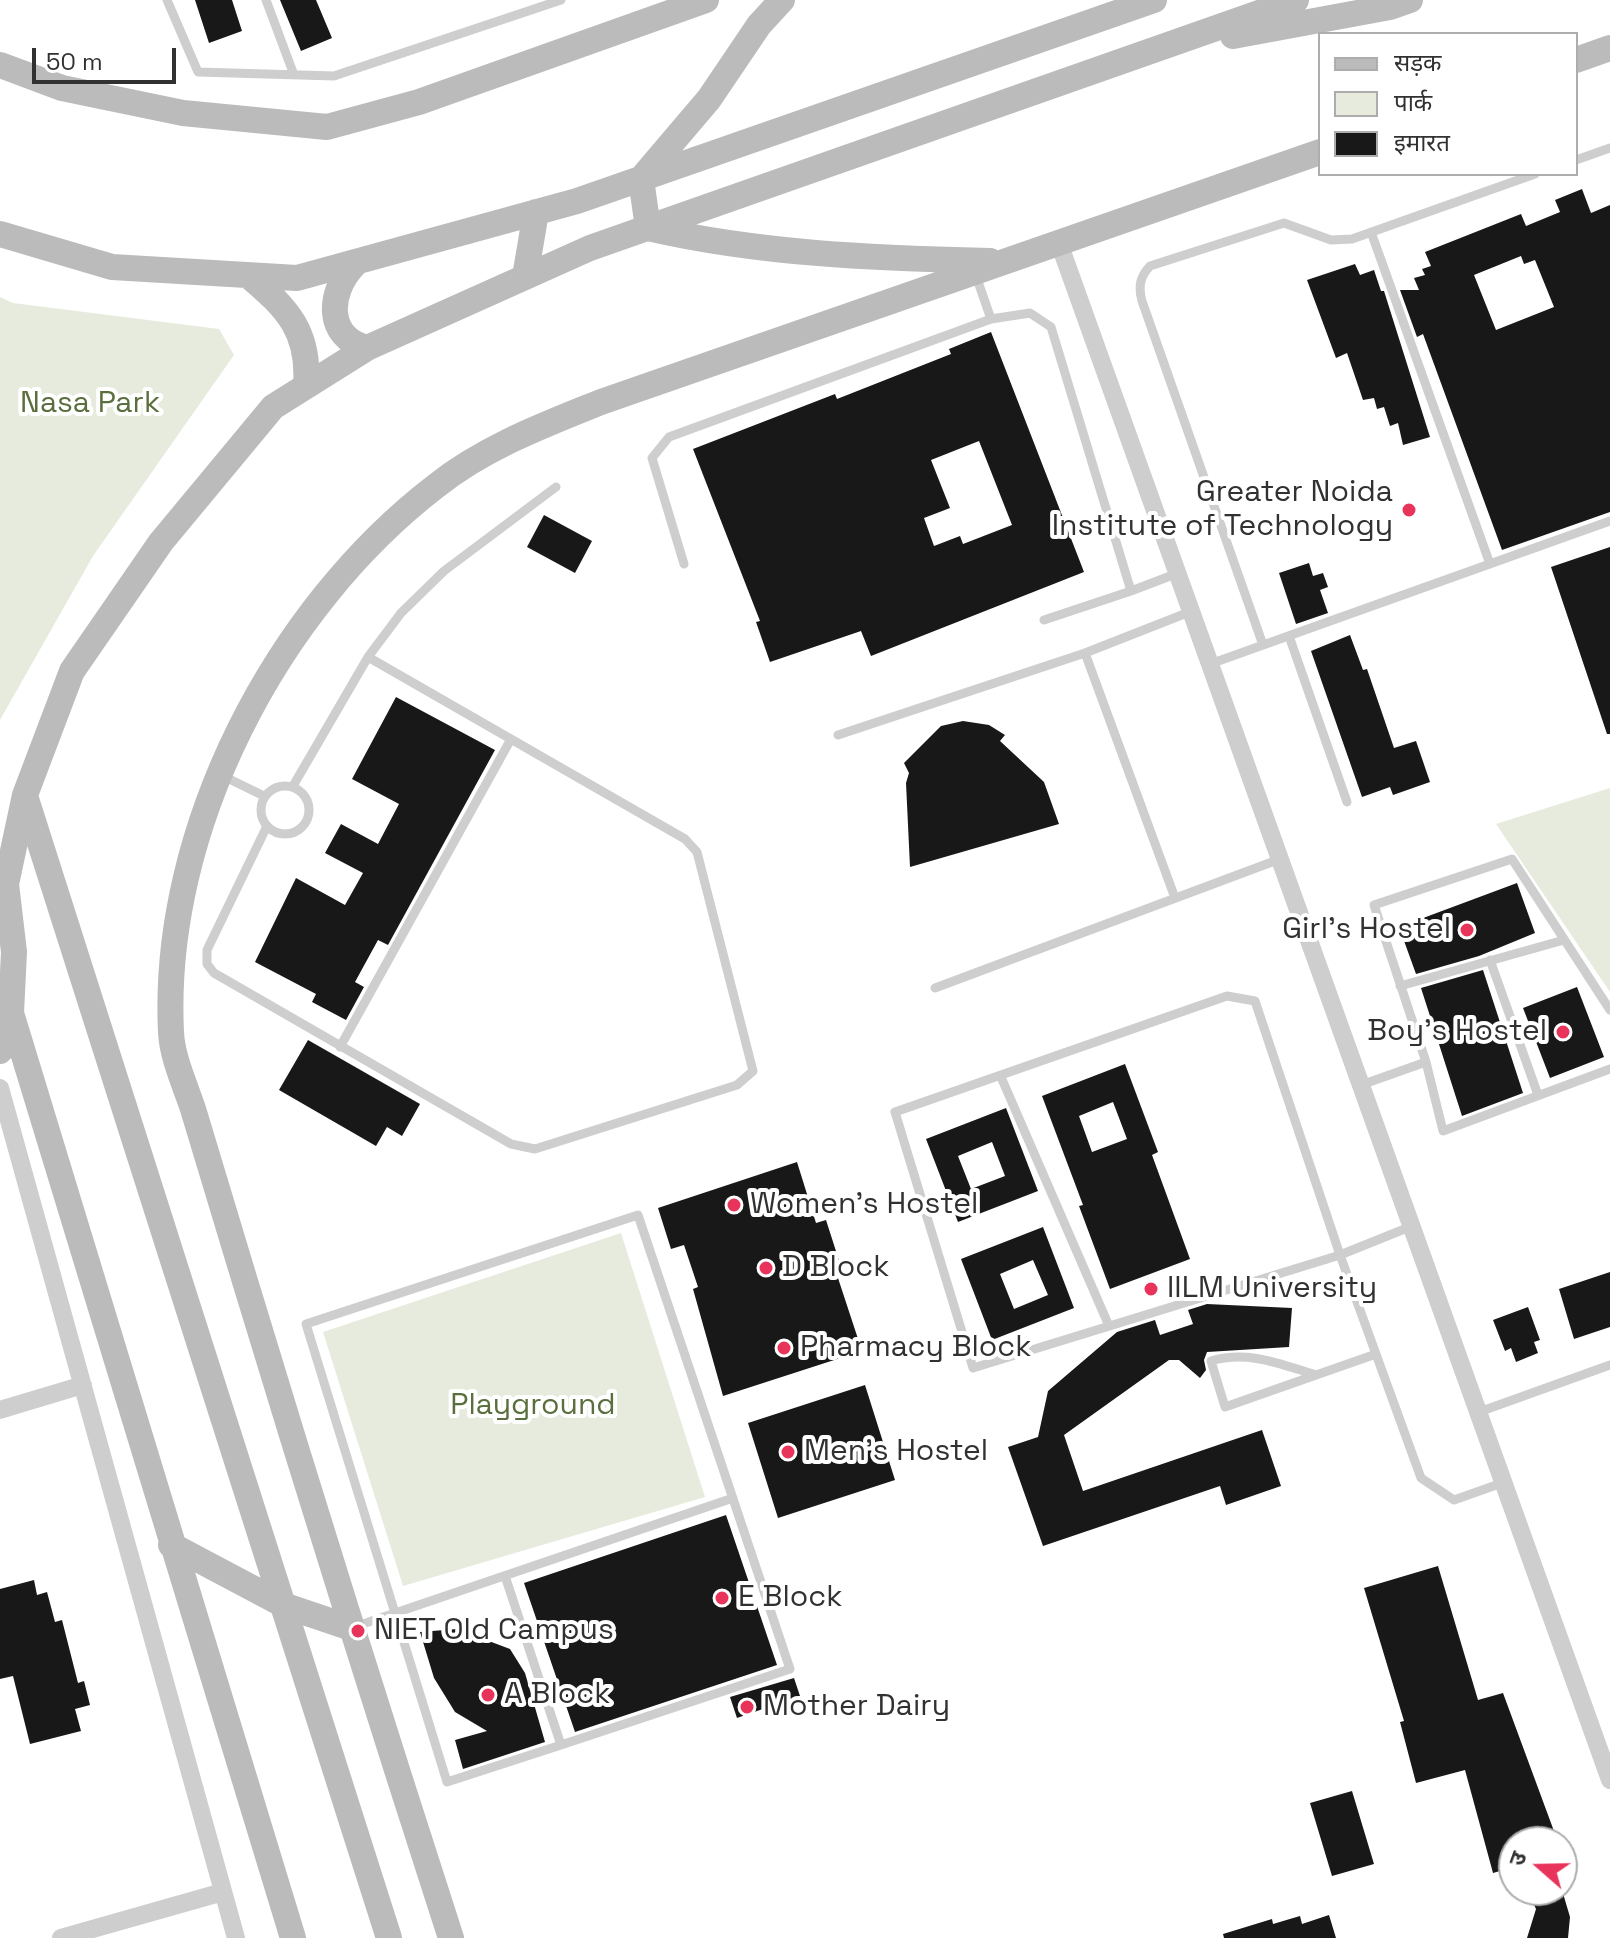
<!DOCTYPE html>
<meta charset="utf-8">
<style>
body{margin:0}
#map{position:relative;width:1610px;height:1938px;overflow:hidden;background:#fff;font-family:"Space Grotesk","Noto Sans Devanagari",sans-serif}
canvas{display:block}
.legend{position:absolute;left:1318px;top:32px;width:260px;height:144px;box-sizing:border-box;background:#fff;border:2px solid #adadad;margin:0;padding:10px 14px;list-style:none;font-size:24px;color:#313131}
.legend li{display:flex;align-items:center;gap:16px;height:40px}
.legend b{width:40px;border:2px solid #adadad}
.north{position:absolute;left:1498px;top:1826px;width:80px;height:80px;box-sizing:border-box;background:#fff;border:2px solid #adadad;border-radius:50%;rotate:290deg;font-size:22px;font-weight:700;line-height:32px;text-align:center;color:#313131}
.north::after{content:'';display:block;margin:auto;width:28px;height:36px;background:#e8335a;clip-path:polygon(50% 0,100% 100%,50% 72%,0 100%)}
.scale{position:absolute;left:32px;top:48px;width:144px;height:36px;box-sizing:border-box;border:4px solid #313131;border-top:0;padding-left:10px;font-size:24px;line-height:28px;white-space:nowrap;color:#313131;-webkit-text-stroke:6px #fff;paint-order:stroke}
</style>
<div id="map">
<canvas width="1610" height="1938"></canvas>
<ul class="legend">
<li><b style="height:10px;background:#bbb"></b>सड़क</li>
<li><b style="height:22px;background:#e6ebdd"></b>पार्क</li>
<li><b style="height:22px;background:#181818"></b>इमारत</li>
</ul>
<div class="north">उ</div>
<div class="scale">50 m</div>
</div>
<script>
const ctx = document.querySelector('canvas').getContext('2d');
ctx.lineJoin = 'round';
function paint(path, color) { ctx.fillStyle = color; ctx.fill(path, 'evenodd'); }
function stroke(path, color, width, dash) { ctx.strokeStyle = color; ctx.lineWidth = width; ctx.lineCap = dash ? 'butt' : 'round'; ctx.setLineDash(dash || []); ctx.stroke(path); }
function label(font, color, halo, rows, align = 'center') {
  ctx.font = font + ' "Space Grotesk",sans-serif'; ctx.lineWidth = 8; ctx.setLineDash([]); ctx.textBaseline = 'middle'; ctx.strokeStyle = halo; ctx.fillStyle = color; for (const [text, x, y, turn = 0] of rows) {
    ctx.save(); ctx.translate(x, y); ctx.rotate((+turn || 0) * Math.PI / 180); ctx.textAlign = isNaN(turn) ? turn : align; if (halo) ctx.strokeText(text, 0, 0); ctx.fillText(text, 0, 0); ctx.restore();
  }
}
const green = new Path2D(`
 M0,297L13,303L219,329L234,355L93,556L0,720Z
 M1610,788V992L1496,824Z
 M621,1233L705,1497L403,1586L323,1332Z`);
const building = new Path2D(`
 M195,0H232L242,31L209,43Z
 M280,0H316L332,38L301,51Z
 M1582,189L1591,213L1610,205V512L1502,550L1423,334L1417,337L1400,290H1419L1414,278L1425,275L1422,269L1431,266L1425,252L1521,214L1526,226L1560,212L1555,200ZM1521,256L1524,264L1535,260L1554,307L1496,330L1474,275Z
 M1355,264L1360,275L1374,270L1381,291H1384L1430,437L1403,445L1398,423L1390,426L1384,407L1377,409L1374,398L1363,400L1347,353L1336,358L1307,280Z
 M991,332L1084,572L871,656L861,631L770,662L756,622L760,621L693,449L835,394L837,399L951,354L949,349ZM979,441L1012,525L963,544L960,536L934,546L924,518L950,508L931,460Z
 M544,515L592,541L575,573L527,547Z
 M1610,547V734H1607L1551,567Z
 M1309,563L1313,576L1323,573L1328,587L1320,590L1328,613L1296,624L1279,573Z
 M1350,635L1363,670L1367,669L1394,748L1416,741L1430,782L1393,795L1390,787L1362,797L1311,651Z
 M396,697L495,750L388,945L378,940L355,982L364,987L346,1020L312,1002L316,994L255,962L296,878L345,905L363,873L325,853L341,824L378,844L399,804L352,779Z
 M963,721L989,725L1005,735L1000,741L1044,782L1059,824L910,867L906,783L909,773L904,763L941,726Z
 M1517,883L1535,933L1479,956L1416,974L1399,927Z
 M1483,970L1523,1093L1462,1116L1421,988Z
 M1577,987L1604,1057L1550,1078L1523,1008Z
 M308,1040L420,1104L402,1136L387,1127L376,1146L279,1090Z
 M1125,1064L1158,1152L1152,1155L1190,1259L1110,1289L1079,1206L1083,1205L1042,1096ZM1113,1102L1127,1139L1092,1152L1079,1116Z
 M1006,1108L1038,1191L958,1222L926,1139ZM992,1142L1005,1176L971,1189L958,1156Z
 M797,1162L816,1223L826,1220L843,1273L837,1275L862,1351L723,1396L693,1289L698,1287L684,1245L671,1249L658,1208Z
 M1043,1227L1074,1308L992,1340L961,1259ZM1033,1260L1048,1295L1014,1309L1000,1274Z
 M1610,1272V1327L1574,1339L1559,1289Z
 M1207,1304L1292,1308L1289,1347L1207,1352L1204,1360L1206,1370L1200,1378L1179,1360H1169L1064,1435L1083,1491L1262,1430L1281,1486L1226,1505L1220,1486L1043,1546L1008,1447L1038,1437L1048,1391L1117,1332L1155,1320L1160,1335L1193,1324L1188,1310Z
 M1528,1307L1540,1340L1534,1342L1538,1353L1516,1362L1511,1348L1505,1351L1493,1320Z
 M865,1385L895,1480L778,1518L748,1423Z
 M726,1515L777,1665L575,1732L524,1583Z
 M1438,1566L1478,1700L1503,1693L1558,1842H1514V1867L1493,1873L1465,1770L1416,1783L1400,1722L1404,1721L1364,1588Z
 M34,1580L37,1595L47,1592L55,1622L62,1620L78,1683L84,1681L90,1705L75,1709L81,1731L30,1744L13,1676L0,1679V1589Z
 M457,1629L510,1649L525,1673L545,1742L463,1769L455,1740L487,1731L455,1712L434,1678L420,1632Z
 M794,1678L800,1696L737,1718L730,1697Z
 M1352,1791L1374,1864L1332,1876L1310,1803Z
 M1527,1890H1562L1570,1917L1568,1938H1527L1536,1909Z
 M1329,1915L1336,1938H1224L1223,1934L1272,1919L1273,1924L1300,1916L1302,1924Z`);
const lane = new Path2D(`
 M167,0L198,72L334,76L561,0
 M266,0L294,75
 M1576,160L1610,148
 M1371,232L1490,564
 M975,273L991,319
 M684,564L652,458L669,437L991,319L1030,313L1051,327L1131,591L1178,573
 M1044,620L1131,591
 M1289,636L1347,802
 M1263,645L1142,301C1138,286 1140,277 1150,266L1284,223L1331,240L1352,239L1535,174
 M368,657L401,613L444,571L556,487
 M1210,664L1610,521
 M838,735L1085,653
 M221,775L264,796
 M261 810a24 24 0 1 1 48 0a24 24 0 1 1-48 0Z
 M267,826L207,950V964L214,973L511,1144L535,1149L737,1085L753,1071L697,852L685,839L368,657L293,786
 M1175,898L1085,653L1192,611
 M1490,960L1538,1095
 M1400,986L1564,940
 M935,988L1280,859
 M1227,996L1255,1001L1340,1255L973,1368L895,1112Z
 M1610,1010L1512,859L1374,905L1426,1062L1443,1131L1610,1069
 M340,1047L511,739
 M1001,1077L1109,1326
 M1361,1085L1426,1062
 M1412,1226L1340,1255L1421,1478L1454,1500L1502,1483
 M1316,1375C1280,1364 1248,1350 1211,1361L1225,1407L1376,1354
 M1479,1412L1610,1365
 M505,1576L561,1745L447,1782L306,1324L638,1215L790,1669L561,1745
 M354,1627L733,1498`);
const street = new Path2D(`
 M1059,243L1610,1780
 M0,1088L236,1938
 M0,1410L83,1385
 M61,1938L223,1892`);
const secondary = new Path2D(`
 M782,0L759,25L709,99L641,179L648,228C761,254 875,258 990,261
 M1233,36L1390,7L1410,0
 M1576,60L1610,48
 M0,65L62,88L183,113L327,127L419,102L706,0
 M0,234L112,267L297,278L577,201L1154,0
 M354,265C328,292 325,337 367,348
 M249,276C288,309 310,332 306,386
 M525,277L536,212
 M26,799L389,1938
 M11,1013L293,1938
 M0,1051L11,1013L14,952L6,884L25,795L72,671L161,542L273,407L367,348L590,248L1296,0
 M171,1545L286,1606L351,1628
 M451,1938C380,1719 311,1499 244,1278C227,1222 210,1165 193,1109C185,1085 172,1057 171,1032C161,829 277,608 436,486C485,447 544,425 601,402L1320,152`);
const markers = [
 [1409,510,8,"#e8335a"],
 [1467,930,8,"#e8335a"],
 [1563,1032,8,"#e8335a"],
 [734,1205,8,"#e8335a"],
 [766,1268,8,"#e8335a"],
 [1151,1289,8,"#e8335a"],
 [784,1348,8,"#e8335a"],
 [788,1452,8,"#e8335a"],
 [722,1598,8,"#e8335a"],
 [358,1631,8,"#e8335a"],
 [488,1695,8,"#e8335a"],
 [747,1707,8,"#e8335a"]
];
const parkNames = [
 ["Nasa Park",90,404],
 ["Playground",533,1406]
];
const poiNames = [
 ["Greater Noida",1393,493,"right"],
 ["Institute of Technology",1393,527,"right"],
 ["Girl's Hostel",1451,930,"right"],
 ["Boy's Hostel",1547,1032,"right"],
 ["Women's Hostel",750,1205],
 ["D Block",782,1268],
 ["IILM University",1167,1289],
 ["Pharmacy Block",800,1348],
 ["Men's Hostel",804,1452],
 ["E Block",738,1598],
 ["NIET Old Campus",374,1631],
 ["A Block",504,1695],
 ["Mother Dairy",763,1707]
];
paint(green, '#e6ebdd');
paint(building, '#181818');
stroke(lane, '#cecece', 9);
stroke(street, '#cecece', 18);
stroke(secondary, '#bbb', 26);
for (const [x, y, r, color] of markers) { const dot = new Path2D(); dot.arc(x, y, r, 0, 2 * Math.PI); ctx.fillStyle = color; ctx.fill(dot); stroke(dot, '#fff', 3); }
label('30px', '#5b6e3d', '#fff', parkNames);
label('30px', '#313131', '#fff', poiNames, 'left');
</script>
